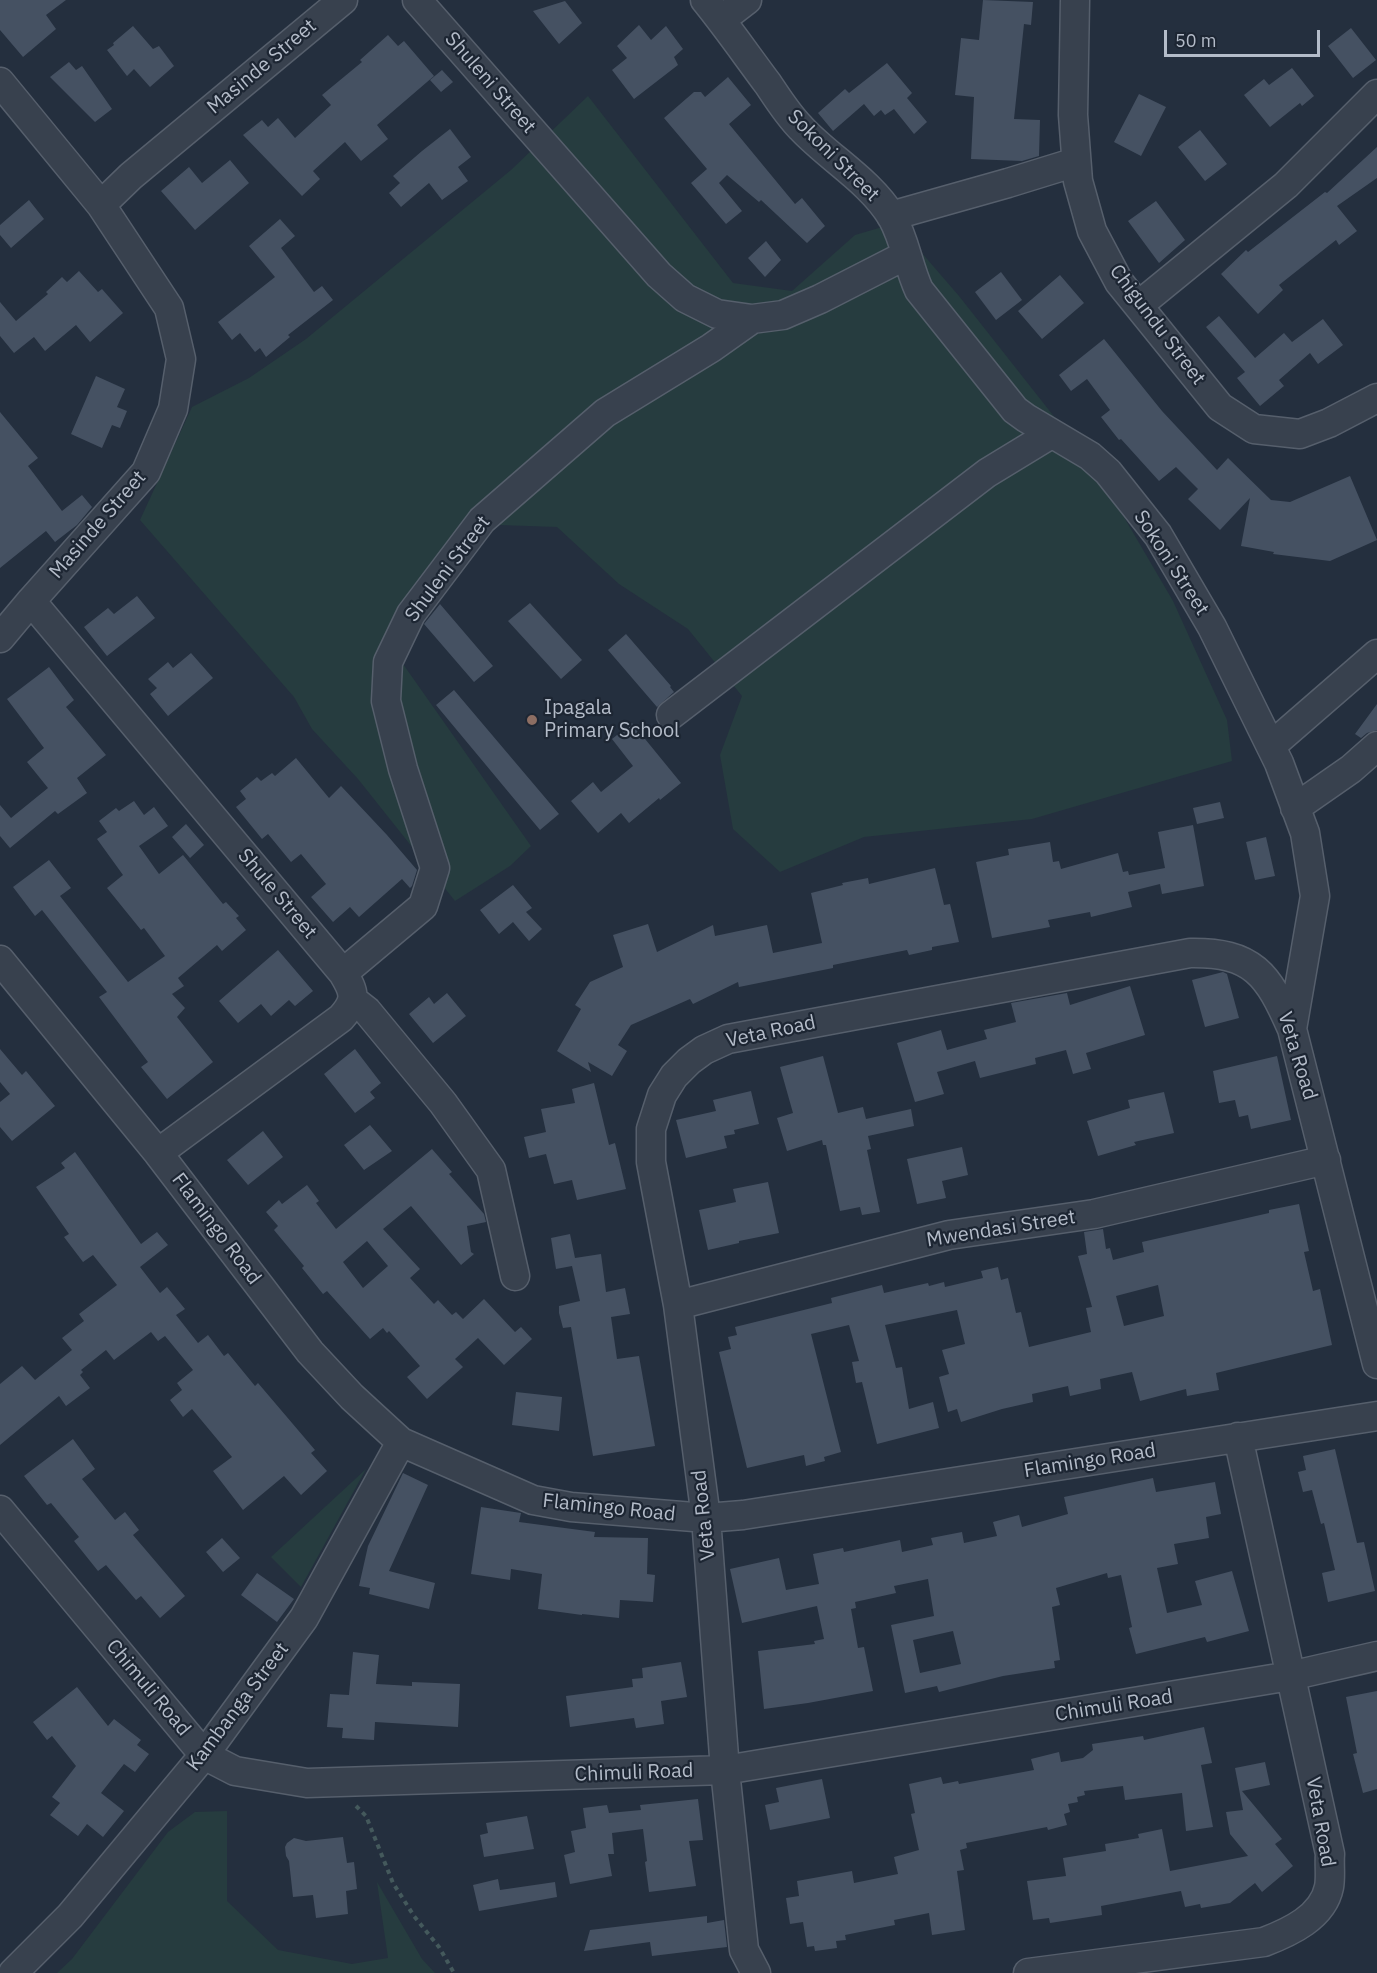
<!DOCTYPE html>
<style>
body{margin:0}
#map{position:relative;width:1377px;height:1973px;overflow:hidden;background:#242f3e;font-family:"IBM Plex Sans",sans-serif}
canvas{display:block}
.scale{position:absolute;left:1164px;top:30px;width:156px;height:27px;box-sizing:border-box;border:3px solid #b4bcc9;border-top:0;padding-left:8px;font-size:18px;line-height:21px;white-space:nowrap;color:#b4bcc9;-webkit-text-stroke:4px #1d2633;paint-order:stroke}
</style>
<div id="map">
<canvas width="1377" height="1973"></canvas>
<div class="scale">50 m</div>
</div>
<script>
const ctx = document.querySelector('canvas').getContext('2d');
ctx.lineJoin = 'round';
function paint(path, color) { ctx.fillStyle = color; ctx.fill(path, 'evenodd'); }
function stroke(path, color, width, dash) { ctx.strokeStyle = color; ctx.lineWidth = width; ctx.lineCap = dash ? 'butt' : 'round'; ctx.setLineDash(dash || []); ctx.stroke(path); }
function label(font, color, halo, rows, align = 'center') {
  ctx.font = font + ' "IBM Plex Sans",sans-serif'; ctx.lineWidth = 4.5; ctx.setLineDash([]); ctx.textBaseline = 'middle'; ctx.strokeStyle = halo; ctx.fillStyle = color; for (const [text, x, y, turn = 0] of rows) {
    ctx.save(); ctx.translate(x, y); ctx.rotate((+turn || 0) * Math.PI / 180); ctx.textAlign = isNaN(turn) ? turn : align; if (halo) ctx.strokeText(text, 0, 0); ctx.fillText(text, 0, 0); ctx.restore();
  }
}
const green = new Path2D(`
 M588,96L733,283L792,291L855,235L896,223L959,296L1097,471L1173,601L1227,720L1232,761L1032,819L864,837L780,872L733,829L720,755L742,696L688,629L619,584L557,527L499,525L414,595L384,637L531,846L510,866L455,901L358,779L312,729L294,697L140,520L192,407L249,378L306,339L511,170Z
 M366,1469L301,1587L271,1557Z
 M227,1811V1901L278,1950L352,1964L388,1958L377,1882L422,1959L435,1973H57L72,1959L168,1832L195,1812Z`);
const building = new Path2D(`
 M0,0H66L46,15L56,29L23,57L0,30Z
 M983,0L1033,2L1031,25L1024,24L1014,119L1040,120L1039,156L1022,161L971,159L974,97L955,95L961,38L979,40Z
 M565,1L582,23L559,44L533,11Z
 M639,25L651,40L666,26L683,49L674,57L678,65L634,99L612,70L627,58L617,46Z
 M133,26L153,49L159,46L174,66L150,87L134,69L127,76L107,50L114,45L113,43Z
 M1351,28L1376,60L1353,78L1328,46Z
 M388,35L398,46L404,41L434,76L377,125L388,139L361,161L345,142L313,171L320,179L302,196L243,135L262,120L268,127L278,118L295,138L331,105L322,95L362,62L360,60Z
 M69,62L76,70L82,66L112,109L95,122L50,77Z
 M887,63L912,93L907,98L927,122L914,134L894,109L885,115L881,110L874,116L864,104L833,131L818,113L845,89L849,93Z
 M1292,68L1314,96L1302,106L1300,103L1270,127L1244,95L1264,79L1269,85Z
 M442,70L453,82L441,92L430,80Z
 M728,77L751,105L729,124L795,204L802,198L825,226L807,243L761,200L759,202L727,175L719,183L742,211L726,224L691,183L707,169L664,118L694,92H701L705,97Z
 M1139,94L1166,107L1141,156L1114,142Z
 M450,129L471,157L458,167L468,181L442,200L429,183L401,207L389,193L400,183L393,176L422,151Z
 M1200,130L1227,164L1205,181L1178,147Z
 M1377,147V178L1337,206L1357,231L1339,245L1336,240L1279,285L1283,290L1258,314L1221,274L1246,250L1248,252L1325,192L1327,193Z
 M230,160L249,183L195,230L161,191L189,167L202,183Z
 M29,200L44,219L11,248L0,235V225Z
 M1156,201L1185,240L1159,263L1128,221Z
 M280,219L295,236L281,248L314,292L322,286L333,300L288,335L290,337L266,357L260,348L255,352L240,333L232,340L218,322L275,277L249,246Z
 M766,241L781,260L765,277L748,258Z
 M79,271L98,292L102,289L123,313L90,342L76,325L45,351L34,337L14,353L0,336V302L16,321L48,294L46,292L62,277L67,282Z
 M1001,272L1022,300L996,320L975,292Z
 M1060,275L1084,303L1042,339L1018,311Z
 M1219,316L1255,358L1284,333L1292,342L1323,319L1343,345L1318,364L1310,353L1279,380L1284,386L1260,406L1237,378L1245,372L1206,327Z
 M1104,339L1162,411L1217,470L1228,458L1271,500L1290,502L1350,476L1377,540L1330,561L1273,554L1274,552L1241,546L1250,498L1220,530L1188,499L1198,489L1176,467L1159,481L1121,439L1119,440L1101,417L1110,410L1087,379L1071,391L1059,375Z
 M96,376L125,389L117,407L127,411L120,428L112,425L102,448L71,434Z
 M0,412L38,458L28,466L62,511L82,495L92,507L77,525L55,542L46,531L0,568Z
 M137,596L155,618L107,656L84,627L108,608L114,614Z
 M530,603L582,660L561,679L508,621Z
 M440,604L493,666L474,682L424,624Z
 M626,634L671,686L670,687L674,692L657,707L608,650Z
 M191,653L213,678L168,716L150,694L157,688L148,679L168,662L173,668Z
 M49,667L74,700L66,707L106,755L77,778L87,793L58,814L55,811L10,848L0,836V805L11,818L48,788L27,762L44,748L7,699Z
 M454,690L559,814L540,830L436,705Z
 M1377,704V730L1367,733L1361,738L1355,734Z
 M632,723L681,783L660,800L659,798L629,823L621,813L598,833L571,801L593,782L601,792L633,766L612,739Z
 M296,758L329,798L341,786L387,835L417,870L412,886L410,888L402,879L359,917L350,907L333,922L311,897L326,884L301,854L291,862L268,834L262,839L236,807L246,799L240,791L257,777L261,781L272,773L275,776Z
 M134,801L144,815L154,807L168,826L139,846L159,874L183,855L223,904L226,902L239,916L236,918L246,930L222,951L217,945L178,978L184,986L172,994L185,1008L177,1017L213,1062L167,1099L141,1067L148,1062L99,997L107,992L42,910L35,916L13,887L49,860L71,888L60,896L128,982L165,956L144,928L141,930L107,888L123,875L97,839L107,832L99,821L116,808L119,811Z
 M1220,802L1224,818L1197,824L1193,808Z
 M186,824L204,845L190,858L172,837Z
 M1193,825L1204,886L1162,894L1160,884L1128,892L1132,907L1091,917L1090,912L1048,920L1050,927L992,938L976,862L1009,855L1008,849L1050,842L1053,862L1059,861L1061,869L1118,853L1123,872L1128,871L1129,875L1165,868L1158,832Z
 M1266,837L1275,876L1255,880L1246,842Z
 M935,868L944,905L950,904L959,942L932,947V950L909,955L907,950L833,965V968L739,987L738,982L693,1004L690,999L631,1025L618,1045L627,1051L612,1076L588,1062L591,1072L557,1051L581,1009L575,1005L590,982L623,967L613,935L648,924L657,952L713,925L715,936L767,925L773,953L822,943L811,893L843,885L842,883L868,878L869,884Z
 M513,885L532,908L526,912L542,929L529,941L513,922L499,934L480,910Z
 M278,950L313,991L295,1006L289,1000L271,1016L261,1004L238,1023L219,1001Z
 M1223,972L1227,974L1239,1018L1205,1027L1192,980Z
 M1130,986L1145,1035L1086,1053L1091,1069L1073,1074L1066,1050L1035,1058L1036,1064L980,1078L975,1061L937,1072L944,1094L915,1102L897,1043L941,1030L947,1050L987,1039L984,1030L1016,1022L1011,1003L1067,993L1070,1005Z
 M447,993L466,1016L433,1043L409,1014L429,997L434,1004Z
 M0,1049L22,1075L26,1071L55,1106L12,1141L0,1127V1102L10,1094L0,1082Z
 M355,1049L381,1083L370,1092L375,1098L355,1113L324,1074Z
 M823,1056L838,1113L863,1107L866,1119L911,1109L914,1126L868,1136L871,1149L867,1150L880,1212L862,1215L860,1207L840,1211L826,1145H823L822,1140L787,1151L777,1118L793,1113L780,1067Z
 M1277,1056L1291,1120L1251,1129L1248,1115L1239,1117L1235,1100L1219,1103L1213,1071Z
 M594,1083L609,1145L615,1143L626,1189L577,1200L572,1180L554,1184L546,1154L529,1158L524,1137L546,1132L541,1109L575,1103L572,1089Z
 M751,1091L759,1124L734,1130L735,1134L724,1136L727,1148L686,1158L676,1120L716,1111L713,1100Z
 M1164,1092L1174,1133L1134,1142L1136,1145L1098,1156L1087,1121L1130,1108L1128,1100Z
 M370,1125L392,1151L364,1170L344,1145Z
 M263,1131L283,1157L248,1185L227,1160Z
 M962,1147L968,1175L942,1181L946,1198L917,1204L907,1159Z
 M432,1149L452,1172L449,1174L484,1214L486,1222L467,1226L471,1252L474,1254L461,1265L411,1206L383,1229L420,1269L410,1278L434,1304L438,1300L452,1315L456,1312L463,1319L484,1299L515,1332L521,1327L532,1339L504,1365L478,1338L455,1359L463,1367L427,1399L407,1377L420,1366L389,1331L387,1333L383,1328L370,1339L327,1291L323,1294L302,1268L304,1266L274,1230L278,1226L266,1212L279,1200L282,1204L307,1185L319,1201L316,1203L336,1229ZM367,1241L388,1266L363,1288L343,1262Z
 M75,1152L141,1244L157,1232L168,1245L140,1267L160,1293L167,1287L185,1309L176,1315L198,1343L208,1335L224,1356L228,1353L255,1386L258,1383L315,1450L311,1453L327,1471L301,1495L284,1476L243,1510L213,1471L232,1457L192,1409L183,1417L170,1400L182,1390L177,1383L193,1370L165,1336L158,1341L151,1332L114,1360L106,1350L81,1370L83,1372L80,1375L90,1388L66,1406L59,1396L0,1445V1384L22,1366L35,1380L72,1350L62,1338L84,1321L79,1314L117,1285L93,1255L83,1262L64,1237L69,1234L36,1187L65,1168L61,1163Z
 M768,1182L779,1233L739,1241V1243L708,1250L699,1210L736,1202L733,1189Z
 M1299,1204L1309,1251L1304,1252L1313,1291L1320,1289L1332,1345L1216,1373L1219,1390L1187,1396L1186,1389L1140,1401L1132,1372L1100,1379L1101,1389L1070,1396L1068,1386L1032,1394L1033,1402L1002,1409L961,1422L957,1409L948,1412L939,1377L949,1374L942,1350L965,1344L957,1310L885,1325L896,1368L902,1367L909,1409L933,1402L939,1428L877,1444L862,1382L856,1383L852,1362L859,1361L849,1325L811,1334L841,1452L824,1457L825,1461L806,1466L804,1455L747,1468L719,1352L731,1349L728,1337L737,1335L735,1327L832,1303L831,1298L882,1285L884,1293L928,1283L929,1286L944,1282L945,1287L983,1278L981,1271L998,1267L1001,1280L1008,1278L1016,1313L1021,1312L1029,1347L1091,1332L1086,1308L1092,1307L1078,1256L1087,1254L1084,1232L1103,1229L1106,1249L1110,1248L1113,1260L1144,1252L1142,1242L1269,1213V1210ZM1158,1285L1164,1316L1124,1326L1116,1296Z
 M570,1234L575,1258L601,1254L606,1292L625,1288L630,1314L611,1317L617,1359L639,1356L655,1446L593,1456L571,1327L563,1328L559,1313V1306L580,1301L572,1266L556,1269L551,1238Z
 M516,1392L562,1397L559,1431L512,1425Z
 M73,1439L95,1469L82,1479L115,1520L125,1512L139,1530L133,1535L185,1596L160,1618L141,1596L136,1600L106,1565L98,1571L74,1541L79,1537L51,1503L47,1505L24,1476Z
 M1335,1449L1357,1543L1364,1542L1375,1591L1328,1602L1322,1573L1335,1570L1324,1523L1321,1524L1312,1490L1303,1492L1298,1472L1306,1470L1303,1456Z
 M403,1473L428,1485L389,1571L435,1583L429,1609L369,1594L370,1588L359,1586L368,1546Z
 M1153,1478L1156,1492L1215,1482L1221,1514L1206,1517L1209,1538L1174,1544L1178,1564L1157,1568L1167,1613L1202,1605L1195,1581L1232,1571L1249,1631L1207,1642L1205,1637L1136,1654L1129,1628L1132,1627L1121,1575L1108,1578L1107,1573L1056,1588L1060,1605L1052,1607L1060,1660L1054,1661L1055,1668L1003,1676L939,1692L937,1686L905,1693L891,1625L934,1616L928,1579L894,1586L896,1593L855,1602L856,1608L851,1609L858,1648L864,1647L873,1691L808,1703L764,1709L758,1651L815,1644L814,1641L824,1639L817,1606L742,1623L730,1569L779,1558L786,1590L819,1584L813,1554L843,1548L844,1552L900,1540L902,1552L933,1545L931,1538L962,1532L964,1543L997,1536L993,1522L1019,1515L1022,1527L1068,1514L1064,1497ZM953,1631L961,1664L920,1673L913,1640Z
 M481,1507L521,1513L519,1522L595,1532L594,1537L648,1538L647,1574L655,1575L653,1602L620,1600L619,1618L582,1614V1615L538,1609L542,1574L511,1569L510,1580L471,1574Z
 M222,1538L240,1558L223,1572L206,1552Z
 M257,1573L294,1599L277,1622L241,1595Z
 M353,1652L379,1655L376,1684L412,1686V1682L460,1684L458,1727L375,1722L374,1740L342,1738L343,1728L327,1727L330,1694L349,1695Z
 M681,1662L687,1697L661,1701L664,1724L636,1728L634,1718L570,1727L566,1696L633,1687L632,1679L643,1678L642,1668Z
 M77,1687L108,1726L114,1719L141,1740L137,1745L149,1754L135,1772L124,1764L101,1793L124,1811L103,1837L87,1824L78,1836L50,1815L60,1803L52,1797L76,1766L52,1736L47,1740L33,1722Z
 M1377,1691V1789L1363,1793L1353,1754L1357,1753L1346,1697Z
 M1204,1727L1212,1763L1201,1765L1213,1827L1186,1831L1182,1793L1125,1800L1123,1786L1084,1791L1085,1795L1077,1797L1078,1802L1068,1804L1070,1812L1064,1814L1067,1825L1048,1830L1047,1827L966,1843L967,1848L960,1850L964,1870L957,1871L965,1930L932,1935L929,1913L894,1920L895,1925L845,1935L846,1940L836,1941L837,1948L815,1951L814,1946L807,1947L803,1922L790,1924L786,1898L799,1896L797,1881L852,1871L854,1883L898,1874L894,1857L919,1850L911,1814L915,1813L909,1784L941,1777L943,1784L958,1781L959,1784L1034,1770L1031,1759L1059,1752L1061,1762L1083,1758L1093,1750L1092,1744L1143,1736L1144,1740Z
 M1265,1762L1270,1785L1242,1791L1282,1839L1275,1844L1293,1866L1262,1892L1255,1883L1230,1903L1201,1908L1200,1904L1185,1907L1181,1891L1101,1906L1102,1915L1050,1923L1049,1918L1033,1920L1027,1881L1066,1876L1063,1858L1106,1851L1105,1844L1139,1838L1138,1834L1162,1829L1170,1871L1248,1856L1230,1834L1226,1812L1243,1810L1235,1768Z
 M822,1779L830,1818L770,1830L765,1805L779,1802L776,1788Z
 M698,1799L703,1840L689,1841L696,1886L649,1892L645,1862L647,1861L643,1829L612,1833L614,1854H608L612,1876L570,1884L564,1855L575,1852L571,1831L586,1828L583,1808L607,1805L609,1813L641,1810L640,1805Z
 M527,1816L534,1849L484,1857L480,1835L488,1833L486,1823Z
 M343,1837L347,1863L354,1862L357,1889L346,1891L348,1914L316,1918L313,1895L293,1897L289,1861L286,1856L285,1847L287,1843L294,1838L306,1841Z
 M498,1879L500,1890L555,1882L557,1897L479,1911L473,1885Z
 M707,1916V1923L724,1920L727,1947L652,1956L650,1942L584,1951L590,1930Z`);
const path = new Path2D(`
 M356,1806L366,1816L393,1883L414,1916L439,1947L454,1973`);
const minor = new Path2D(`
 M417,0L659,275L685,298L717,314L752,319L783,315L820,299L906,255
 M705,0C727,27 747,56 768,84C778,99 788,115 801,128C830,159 869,180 892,217C905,240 908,266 919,290L1015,410L1026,418L1090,456L1108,472L1158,535L1212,627L1279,763L1305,833L1315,896L1292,1029
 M1075,0L1073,115L1078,181L1092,231L1119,282L1220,407L1254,429L1300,434L1329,423L1377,398
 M721,20L747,0
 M0,82L101,205L169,308L181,359L173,409L146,472L31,601L0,638
 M101,205L131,176L343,0
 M891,216L1008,183L1076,162
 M1139,305L1286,185L1377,94
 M31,601L343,973C355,993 357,1000 341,1018L158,1153
 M671,715L987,473L1051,434
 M1271,746L1377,654
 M1295,808L1351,769L1377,746
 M0,960L158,1153L310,1352L352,1397L401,1442L533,1500L571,1507L706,1518L743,1515L1377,1416
 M343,973L423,906L435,868L403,769L386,701L388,662L411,614L482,520L605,413L711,348L752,319
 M353,1000L367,1011L443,1103L491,1170L515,1276
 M678,1305L949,1235L1094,1214L1326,1160
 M0,1510L204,1755L235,1771L307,1783L725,1770L1290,1676L1377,1656
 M13,1973L70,1916L204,1755L304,1618L401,1442
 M756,1973L744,1950L725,1770L706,1518L678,1305L651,1162V1129L662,1095L674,1076L689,1061L704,1050L728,1039L1190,953C1253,952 1268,974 1292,1029L1377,1364
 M1028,1973L1264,1942C1290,1932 1323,1917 1329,1887C1331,1877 1329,1864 1330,1854L1238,1437`);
const markers = [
 [532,720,6,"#8d6e63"]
];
const streetNames = [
 ["Masinde Street",262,67,-40],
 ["Shuleni Street",490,83,49],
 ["Sokoni Street",833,156,45],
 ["Chigundu Street",1157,325,53],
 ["Masinde Street",98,525,-49],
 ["Sokoni Street",1171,563,57],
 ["Shuleni Street",448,569,-53],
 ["Shule Street",277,894,50],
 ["Veta Road",771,1032,-12],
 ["Veta Road",1297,1056,73],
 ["Flamingo Road",216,1229,53],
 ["Mwendasi Street",1001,1229,-9],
 ["Flamingo Road",1090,1461,-9],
 ["Flamingo Road",609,1508,6],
 ["Veta Road",704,1515,-96],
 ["Chimuli Road",148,1688,50],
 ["Chimuli Road",1114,1706,-9],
 ["Kambanga Street",238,1707,-53],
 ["Chimuli Road",634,1773,-2],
 ["Veta Road",1320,1822,80]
];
const poiNames = [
 ["Ipagala",544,708],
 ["Primary School",544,731]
];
paint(green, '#263c3f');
paint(building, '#455162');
stroke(minor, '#565f6c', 31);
stroke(path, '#44595c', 4, [4.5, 4.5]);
stroke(minor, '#38414e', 28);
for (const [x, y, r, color] of markers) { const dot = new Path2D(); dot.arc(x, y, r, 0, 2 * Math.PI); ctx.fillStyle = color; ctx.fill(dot); stroke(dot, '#1d2633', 2); }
label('20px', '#b4bcc9', '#1d2633', streetNames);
label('20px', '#b4bcc9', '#1d2633', poiNames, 'left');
</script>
